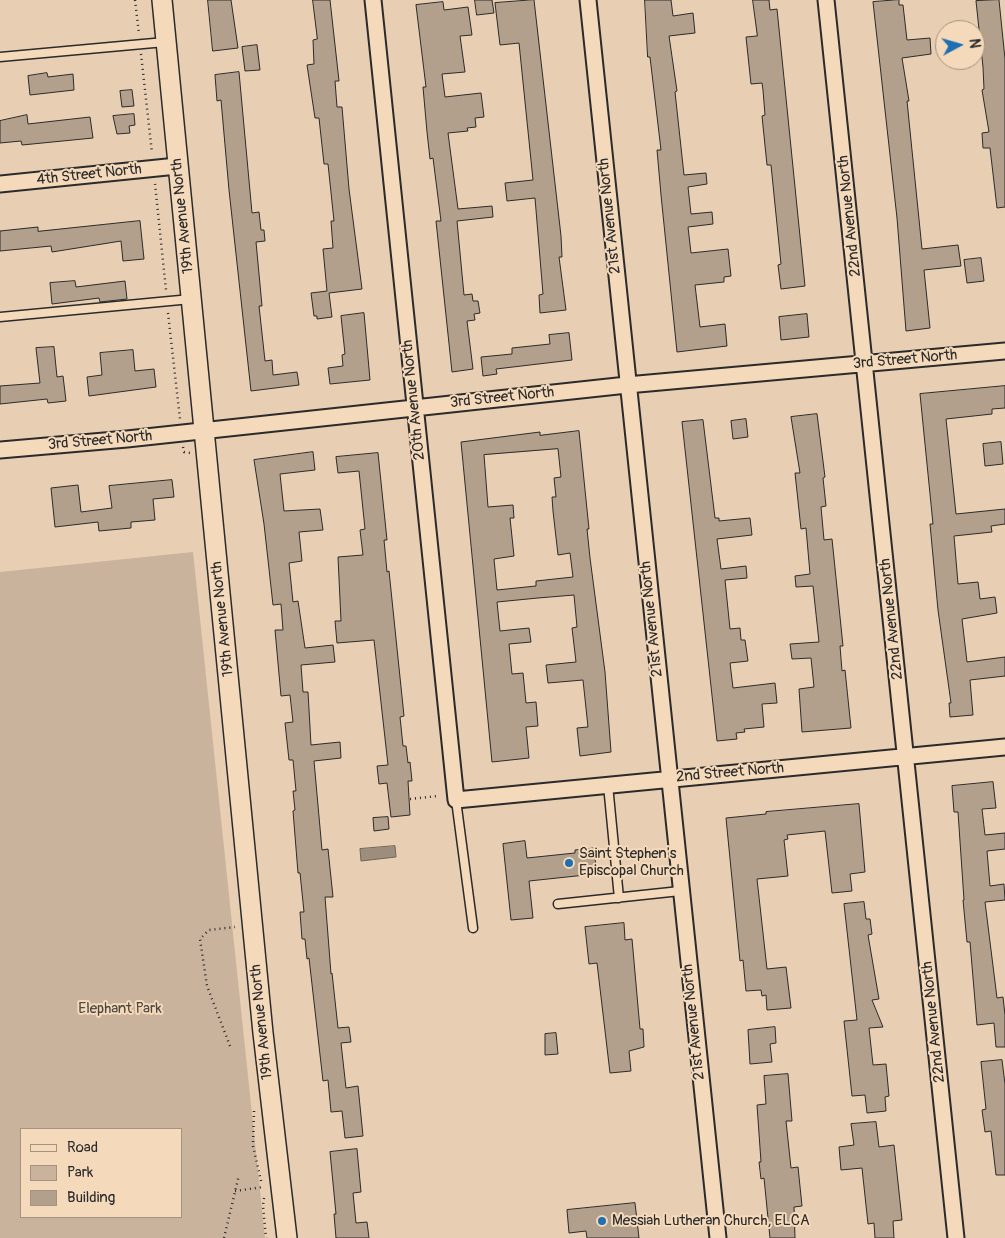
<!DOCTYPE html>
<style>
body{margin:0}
#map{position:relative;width:1005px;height:1238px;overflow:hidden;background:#e8ceb2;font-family:Pangolin,sans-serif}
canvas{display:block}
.legend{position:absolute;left:20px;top:1128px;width:162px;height:90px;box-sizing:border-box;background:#f4d9bb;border:1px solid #a49381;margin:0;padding:6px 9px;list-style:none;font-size:15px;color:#2b2b2b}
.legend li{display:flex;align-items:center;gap:10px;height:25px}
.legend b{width:25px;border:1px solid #a49381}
.north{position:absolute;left:935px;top:20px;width:50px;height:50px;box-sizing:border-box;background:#f4d9bb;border:1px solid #a49381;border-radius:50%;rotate:84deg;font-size:14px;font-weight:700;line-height:20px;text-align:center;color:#2b2b2b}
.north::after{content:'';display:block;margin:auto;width:18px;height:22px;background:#1f6fb2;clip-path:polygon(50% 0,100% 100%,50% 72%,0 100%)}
</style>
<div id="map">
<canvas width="1005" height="1238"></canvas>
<ul class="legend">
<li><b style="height:6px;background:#f4d9bb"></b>Road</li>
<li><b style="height:14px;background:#c9b39c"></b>Park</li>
<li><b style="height:14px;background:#b3a08c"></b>Building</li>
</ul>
<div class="north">N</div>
</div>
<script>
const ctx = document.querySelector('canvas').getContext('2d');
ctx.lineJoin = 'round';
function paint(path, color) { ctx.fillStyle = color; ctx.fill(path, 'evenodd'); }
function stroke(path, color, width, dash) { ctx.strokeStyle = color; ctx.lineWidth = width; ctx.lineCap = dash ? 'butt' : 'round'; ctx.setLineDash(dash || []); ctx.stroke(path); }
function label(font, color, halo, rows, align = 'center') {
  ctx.font = font + ' Pangolin,sans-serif'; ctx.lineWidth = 4; ctx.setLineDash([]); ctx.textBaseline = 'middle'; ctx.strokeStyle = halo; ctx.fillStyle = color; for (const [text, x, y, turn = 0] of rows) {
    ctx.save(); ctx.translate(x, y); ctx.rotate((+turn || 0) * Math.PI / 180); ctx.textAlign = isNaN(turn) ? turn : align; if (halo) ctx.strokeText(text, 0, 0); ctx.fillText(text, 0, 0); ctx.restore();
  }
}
const green = new Path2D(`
 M193,552L265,1238H0V572ZM21,1129H181V1217H21Z`);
const water = new Path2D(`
 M395,846L396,857L361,861L360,849Z`);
const building = new Path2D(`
 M208,0H231L238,48L213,51Z
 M313,0H330L339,81H335L337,107H342L349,189L362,289L329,293L332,317L317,319V316H314L311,293L327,291L323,249L333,248L331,221H334L328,164H324L319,118H315L307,65L314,64L313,40L317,39Z
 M475,0H492L494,13L477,15Z
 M534,0L561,236L562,257H559L566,310L540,313L539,295L543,294L535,198L507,201L505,183L533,180L519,43L500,45L495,3Z
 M645,0H671L673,16L693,13L695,33L669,36L677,91L675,92L684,175L706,173L707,184L688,187L691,214L712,212L713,224L688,227L691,253L728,249L731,276L724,277V282L695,285L700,327L725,324L727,346L677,352L661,195L657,150H661L650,57H648Z
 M753,0H769L770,10L777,9L805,286L781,289L778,265L781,264L771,165H767L762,116L765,115L763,90L762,83L751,84L746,37L757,36Z
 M899,0V5H903L907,40L930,38L931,54L902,58L909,101H907L922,249L958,245L961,266L924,270L930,328L906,331L897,218L873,2Z
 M999,0L1005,59V207L997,208L990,148H983L982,133L989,132L982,90L984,89L983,67L976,1Z
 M443,2L444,10L468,7L472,35L460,36L465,72L442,74L445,97L481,93L484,117L475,118L476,127L467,128L468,131L448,133L458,209L492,206L493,217L457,221L464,295L472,294L473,301H478L480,313L474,314L475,320L467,321L473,369L452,372L436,221H441L433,158L430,159L427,132L423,87H426L416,5Z
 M257,45L260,70L245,71L242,47Z
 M239,72L252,213L259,212L261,230H264L265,241L256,242L262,306H259L265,361L272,360L273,375L297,372L299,385L251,391L229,190L221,100L217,101L215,75Z
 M47,73L48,77L73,74L74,90L30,95L28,76Z
 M132,90L134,106L122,107L120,91Z
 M134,114L135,125L129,126L130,133L117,134L113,116Z
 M27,115L28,124L90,117L93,138L22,145L21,141L0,143V121Z
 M140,221L144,259L123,261L121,241L52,252L51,246L0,251V231L38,227V231Z
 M981,258L984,281L967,283L964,260Z
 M75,281L76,287L125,281L127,299L100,302L99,298L52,304L50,283Z
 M364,313L370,380L330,384L328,368L343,366L342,355L345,354L341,316Z
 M807,314L809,337L781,340L779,317Z
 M569,333L572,360L496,369L497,374L483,376L481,357L512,354V348L550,344L549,335Z
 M54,347L57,377L63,376L66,401L48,403L47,399L0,404V386L40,383L36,348Z
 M133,350L135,371L154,369L156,387L89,396L87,377L102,375L100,353Z
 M1005,386V408L992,409V414L946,419L956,514L1005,509V524L991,526L992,532L954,536L958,584L978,582L980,599L995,597L997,613L962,619L967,662L1005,657V676L970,680L973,715L950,717L949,703H951L938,610L930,524H933L920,394Z
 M817,414L825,477L823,478L826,506L821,507L824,540L832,539L843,646H840L842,671L845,670L851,728L802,732L799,689L814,687L811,658L792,659L790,644L819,642L813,586L796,587L795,576L810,574L806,528L801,529L795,473H800L791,417Z
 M746,419L748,437L733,439L731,421Z
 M703,420L715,518H719V521L750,518L752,535L717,539L721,569L746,566L747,578L725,580L730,629L740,628L741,640H745L748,661L730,663L733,688L775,683L777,703L762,704L764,727L744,729L745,732L736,733L737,739L717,741L682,422Z
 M579,431L589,529H587L590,558L605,672L611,752L580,756L577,728L588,727L583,680L548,683L546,665L576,662L572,628L577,627L574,595L538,598L497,602L500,631L529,628L531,642L509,644L512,674L523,673L526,703L536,702L538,726L526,727L529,758L492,762L461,442L540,432V435ZM558,449L561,477L554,478L556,497H552L553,511L558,555L570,553L573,577L536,581V586L497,590L494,559L514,556L510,518H514L513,505L488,507L484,455Z
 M1001,442L1003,464L985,466L983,444Z
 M313,452L315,470L280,474L284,511L320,509L323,530L299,532L302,561L289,563L293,602L298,601L305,648L333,645L335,662L301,665L303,692H308L311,745L340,742L341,758L314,761L322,850L328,849L333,897H325L331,974L332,973L338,1028L349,1027L351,1042L341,1043L346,1088L358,1086L363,1136L345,1138L342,1111L331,1112L328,1080L323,1081L309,958L307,959L305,939H302L300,912H304L300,873H298L293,811L295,810L293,791H296L293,760H289L285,723L293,722L290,695L281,696L275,630H283L281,604L273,605L264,524L254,460Z
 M378,453L387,540H384L387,572L389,571L404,716L400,717L403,746H406L408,763L410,762L412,781H408L410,815L391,817L387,783L379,784L377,766L388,765L374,640L337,643L335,621H341L338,557L363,555L360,530L365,529L359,471L338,473L336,457Z
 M172,480L174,497L153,499L155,520L131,522V528L99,531L98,522L55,527L51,488L78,485L81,512L112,508L109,486Z
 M993,782L996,808L982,809L985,835L1005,833V849L987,851L990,886L1004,884L1005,900L985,902L997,998L1003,997L1005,1015V1047H996L994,1023L977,1025L970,942H967L963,900H964L958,812H954L952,786Z
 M859,804L865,872L850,874L852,891L832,893L825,831L787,835L788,839L784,840L788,876L757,879L767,969L786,967L791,1008L767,1010L766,995L762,996L761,990L746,991L743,960L740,961L726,818L766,814V812Z
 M388,817L389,829L374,831L373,818Z
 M525,841L527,858L575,853V850L594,848L596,868H594L595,874L529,881L533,918L511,920L503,844Z
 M864,902L866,919H870L872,934L868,935L879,999L872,1000L883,1027L869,1028L873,1065L886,1064L889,1096L885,1097L886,1111L867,1113L865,1095L852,1096L844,1021L857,1020L844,904Z
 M624,923L625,940L632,939L640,1029H643L644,1047L629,1051L631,1071L610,1073L597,963L589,964L585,927Z
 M775,1027L776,1043L770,1044L772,1062L750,1064L748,1030Z
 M556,1033L558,1054L545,1055V1034Z
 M1002,1060L1005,1084V1175H996L991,1131L985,1132L982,1110L986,1109L981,1062Z
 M788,1074L792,1121H786L791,1168L798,1167L802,1206L794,1207L795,1238H770L764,1178L761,1179L759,1162H761L757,1105L766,1104L764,1076Z
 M876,1122L879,1147L894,1145L902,1220L893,1221L894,1238H875L874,1223L868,1224L862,1168L841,1170L839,1147L854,1145L851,1124Z
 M357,1149L361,1192L353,1193L356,1223L367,1222L369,1238H336L334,1214H336L330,1152Z
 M635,1203L639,1238H587L586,1231L569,1233L567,1210Z`);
const path = new Path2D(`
 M135,0L139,34
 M141,54L152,153
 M155,184L166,290
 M168,313L180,419
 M183,447L184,452L190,453
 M410,799L438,796
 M230,1046L207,986L200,939L209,930L235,927
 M254,1111L253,1146L262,1185
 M235,1191L263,1187
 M264,1198L263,1206L266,1238
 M224,1238L239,1175`);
const service = new Path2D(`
 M0,57L165,42
 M0,317L191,299
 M608,785L619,898
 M456,800L473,928
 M558,904L680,891`);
const minor = new Path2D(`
 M373,0L456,800L1005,747
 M588,0L718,1238
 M826,0L956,1238
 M0,184L177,166
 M0,450L127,439L627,385L1005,351`);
const tertiary = new Path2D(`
 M162,0L263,1033L287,1238`);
const markers = [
 [569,863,5,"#1f6fb2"],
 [602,1221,5,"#1f6fb2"]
];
const streetNames = [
 ["4th Street North",89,175,-6],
 ["19th Avenue North",183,216,-96],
 ["21st Avenue North",610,216,-96],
 ["22nd Avenue North",850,216,-96],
 ["3rd Street North",905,360,-5],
 ["3rd Street North",502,398,-6],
 ["20th Avenue North",414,400,-96],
 ["3rd Street North",100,441,-5],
 ["19th Avenue North",223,619,-96],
 ["21st Avenue North",652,619,-96],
 ["22nd Avenue North",892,619,-96],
 ["2nd Street North",730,773,-5],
 ["19th Avenue North",262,1022,-96],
 ["21st Avenue North",694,1022,-96],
 ["22nd Avenue North",934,1022,-96]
];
const poiNames = [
 ["Saint Stephen's",579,854],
 ["Episcopal Church",579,871],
 ["Messiah Lutheran Church, ELCA",612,1221]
];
const parkNames = [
 ["Elephant Park",120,1009]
];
paint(green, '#c9b39c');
paint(water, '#9d8d7d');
stroke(water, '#6f665c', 1);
paint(building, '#b3a08c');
stroke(building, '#2b2b2b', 1);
stroke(service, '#2b2b2b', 11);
stroke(minor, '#2b2b2b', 19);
stroke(tertiary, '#2b2b2b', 22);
stroke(path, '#2b2b2b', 2.5, [1, 4]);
stroke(service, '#f4d9bb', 8);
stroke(minor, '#f4d9bb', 15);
stroke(tertiary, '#f4d9bb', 19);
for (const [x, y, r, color] of markers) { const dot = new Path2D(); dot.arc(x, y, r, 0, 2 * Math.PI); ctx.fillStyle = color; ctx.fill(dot); stroke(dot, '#f4d9bb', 2); }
label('15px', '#2b2b2b', '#f4d9bb', streetNames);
label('15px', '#2b2b2b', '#f4d9bb', poiNames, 'left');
label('15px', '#4b4642', '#f4d9bb', parkNames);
</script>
